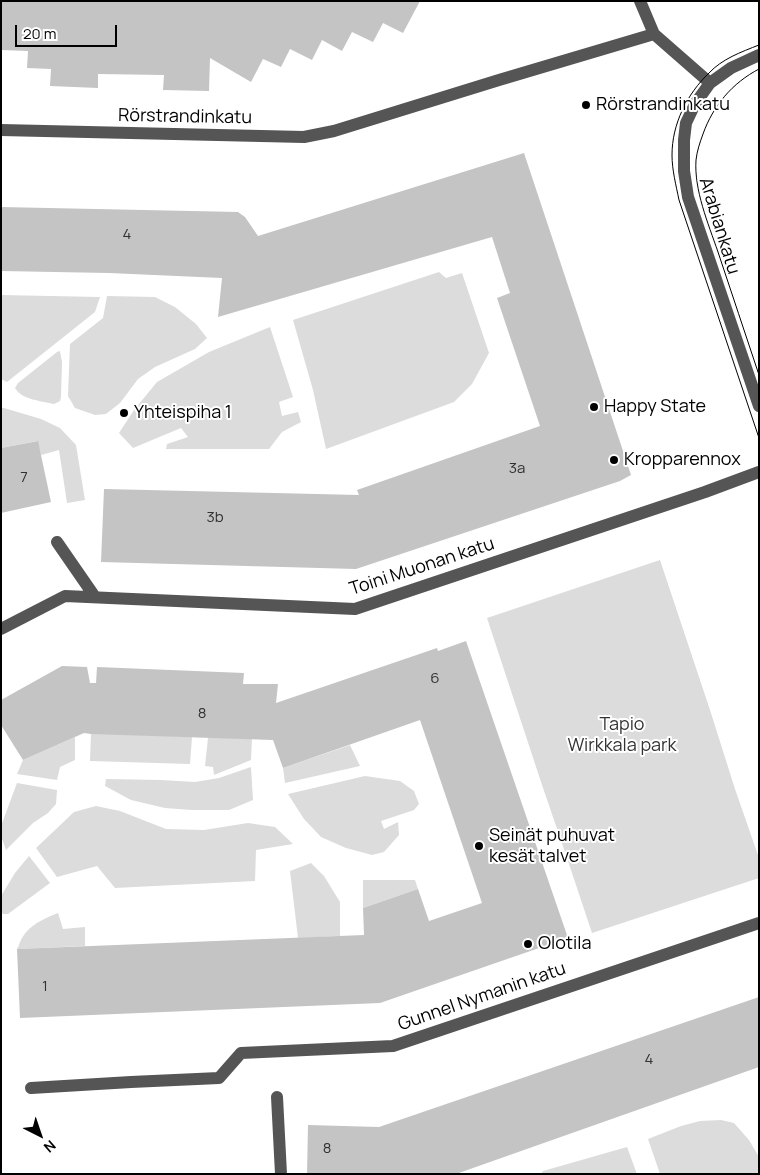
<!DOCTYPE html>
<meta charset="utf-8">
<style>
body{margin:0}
#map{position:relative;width:760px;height:1175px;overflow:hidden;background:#fff;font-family:Manrope,sans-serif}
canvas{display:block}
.frame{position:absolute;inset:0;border:2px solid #000;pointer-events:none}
.north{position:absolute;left:15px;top:1110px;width:50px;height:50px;-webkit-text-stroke:4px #fff;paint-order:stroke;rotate:139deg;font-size:14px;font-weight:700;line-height:20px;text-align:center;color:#000}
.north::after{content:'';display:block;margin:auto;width:18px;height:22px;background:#000;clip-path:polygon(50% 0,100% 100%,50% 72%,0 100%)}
.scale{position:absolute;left:15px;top:25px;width:102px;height:22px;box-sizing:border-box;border:2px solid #000;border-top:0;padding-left:6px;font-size:15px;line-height:18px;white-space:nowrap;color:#000;-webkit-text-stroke:4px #fff;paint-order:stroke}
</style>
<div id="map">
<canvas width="760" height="1175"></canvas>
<div class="frame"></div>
<div class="north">N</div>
<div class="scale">20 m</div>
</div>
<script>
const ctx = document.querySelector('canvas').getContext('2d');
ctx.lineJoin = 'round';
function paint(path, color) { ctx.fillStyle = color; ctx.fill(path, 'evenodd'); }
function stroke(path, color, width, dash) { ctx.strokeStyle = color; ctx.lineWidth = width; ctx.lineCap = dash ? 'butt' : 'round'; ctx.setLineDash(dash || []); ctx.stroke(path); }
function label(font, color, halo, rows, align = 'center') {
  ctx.font = font + ' Manrope,sans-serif'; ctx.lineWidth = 4; ctx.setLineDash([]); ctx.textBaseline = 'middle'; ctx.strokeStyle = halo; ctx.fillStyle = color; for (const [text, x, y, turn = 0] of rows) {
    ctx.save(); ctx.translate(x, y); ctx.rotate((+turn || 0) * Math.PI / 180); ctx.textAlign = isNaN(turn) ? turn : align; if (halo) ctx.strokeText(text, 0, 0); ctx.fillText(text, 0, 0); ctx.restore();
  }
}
const green = new Path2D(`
 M439,272L446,278L462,273L489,353L472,384L454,402L326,449L313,390L293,320Z
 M1,295L100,297L95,312L7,382L1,379Z
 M107,296L155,297L175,307L196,324L207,338L195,349L155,367L138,379L120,403L106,414L95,415L75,408L68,396L70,344L103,318Z
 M270,327L293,397L279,402L282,416L298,412L301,422L282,432L269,449H166L167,444L188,437L181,428L133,448L119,433L134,410L157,382L209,352Z
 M60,351L62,362L61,397L60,401L54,404C42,401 22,400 15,388L18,383L57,352Z
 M1,408H4L41,419L60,428L76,445L85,500L67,503L59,450L41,455L37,441L1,448Z
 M660,560L710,710L735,789L759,858V878L592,933L566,855L542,785L487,618Z
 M91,733L192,737L190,764L90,761Z
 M75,737V760L60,767L57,780L17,774L23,760Z
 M208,738H252L251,760L214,775L213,767L205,766Z
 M350,745L360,766L285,783L283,768Z
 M251,767L253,800L229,810H192L165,808L131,800L105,786L106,779L161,780L195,782L219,778Z
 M365,776L400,781L414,791L419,804L414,810L381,821L384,829L398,822L399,835L384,852L372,855L346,848L321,837L304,819L288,794Z
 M17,783L57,790L56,804L48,813L33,823L6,850L1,836V826Z
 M96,806L120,811L166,829L204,830L248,823L275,827L293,844L256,850L255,881L115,888L97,866L57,877L36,848L74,812Z
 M29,856L50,883L8,914H3L1,912V896L15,873Z
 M311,863L324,876L340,902V936L298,938L290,871Z
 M363,880H415L418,889L363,908Z
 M58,913L63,929L85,927V946L17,949C19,946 20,941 22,938C29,925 45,918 58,913Z
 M721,1120L734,1123L749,1140L759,1157V1174H660L648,1139L681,1126L700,1121Z
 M627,1147L637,1174H541L543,1171Z`);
const building = new Path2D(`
 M1,1H420L403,33L383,23L373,42L352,32L342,51L322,40L312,60L290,49L281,67L263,59L251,82L210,58L209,91L163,90L164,75L98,74V88L50,86L51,69L27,68L28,51L1,50Z
 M524,153L631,475L620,481L356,569L101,562L104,489L359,495L357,490L540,426L497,298L510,293L492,237L218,317L222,278L109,273L1,271V207L238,212L245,217L258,236Z
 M38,441L51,502L1,513V448Z
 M466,641L568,938L380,1003L20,1018L17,949L364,935L363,908L418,889L429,921L482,903L420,720L283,768L273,740L91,734L84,733L23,760L1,725V700L62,666L87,667L90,683H96L97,667L244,673L243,684H278L276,703L437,648L438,651Z
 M759,997V1067L456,1174H307L308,1125L379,1127Z`);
const minor = new Path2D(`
 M640,1L654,34L710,83
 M759,55L731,68L710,83L695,104L686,123L684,140V171L688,197L759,406
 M1,130L304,137L334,131L499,80L654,34
 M57,542L95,597
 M1,629L65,596L355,609L705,492L759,472
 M31,1088L131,1082L219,1078L241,1053L393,1046L759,923
 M277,1097L281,1174`);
const tram = new Path2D(`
 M759,45C741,52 722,59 709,73C687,94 672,124 672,155C672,170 676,185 679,200L759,438
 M759,69C732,83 713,106 703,134C700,142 697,151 696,160C694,190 708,223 718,252C732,293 745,334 759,375`);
const markers = [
 [586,105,5,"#000"],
 [594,407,5,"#000"],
 [124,413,5,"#000"],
 [614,460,5,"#000"],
 [479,846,5,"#000"],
 [528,944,5,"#000"]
];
const numberNames = [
 ["4",127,235],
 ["3a",517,469],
 ["7",24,478],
 ["3b",215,518],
 ["6",435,679],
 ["8",202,714],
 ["1",45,987],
 ["4",649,1060],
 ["8",327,1149]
];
const poiNames = [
 ["Rörstrandinkatu",596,105],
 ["Happy State",604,407],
 ["Yhteispiha 1",134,413],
 ["Kropparennox",624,460],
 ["Seinät puhuvat",489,836],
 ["kesät talvet",489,857],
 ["Olotila",538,944]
];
const streetNames = [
 ["Rörstrandinkatu",185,117,1],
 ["Arabiankatu",719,226,73],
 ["Toini Muonan katu",422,567,-18],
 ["Gunnel Nymanin katu",482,997,-19]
];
const parkNames = [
 ["Tapio",622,725],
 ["Wirkkala park",622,746]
];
paint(green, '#dcdcdc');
paint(building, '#c4c4c4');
stroke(minor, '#555', 12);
stroke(tram, '#000', 1);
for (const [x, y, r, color] of markers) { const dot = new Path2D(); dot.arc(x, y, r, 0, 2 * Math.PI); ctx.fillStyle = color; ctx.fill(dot); stroke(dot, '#fff', 2); }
label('15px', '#313131', null, numberNames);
label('18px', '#000', '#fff', poiNames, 'left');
label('18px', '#000', '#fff', streetNames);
label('18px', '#333', '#fff', parkNames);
</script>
